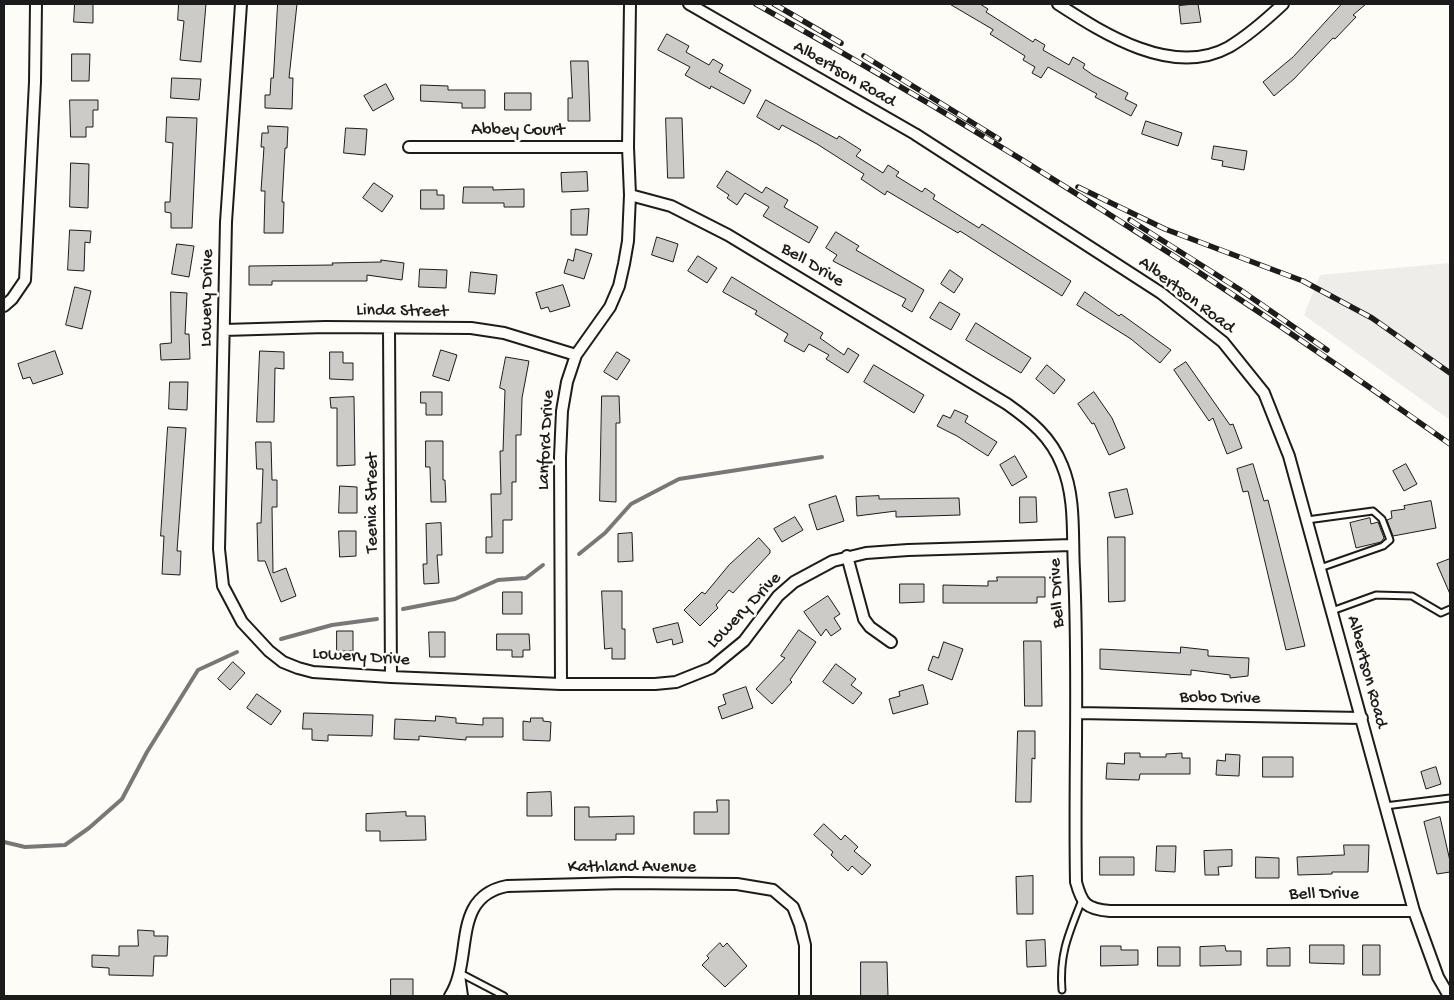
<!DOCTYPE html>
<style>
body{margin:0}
#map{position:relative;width:1454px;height:1000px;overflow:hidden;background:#fdfcf7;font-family:"Gochi Hand",sans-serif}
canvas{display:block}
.frame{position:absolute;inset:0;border:5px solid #1c1c1c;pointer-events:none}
</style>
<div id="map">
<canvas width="1454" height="1000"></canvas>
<div class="frame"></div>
</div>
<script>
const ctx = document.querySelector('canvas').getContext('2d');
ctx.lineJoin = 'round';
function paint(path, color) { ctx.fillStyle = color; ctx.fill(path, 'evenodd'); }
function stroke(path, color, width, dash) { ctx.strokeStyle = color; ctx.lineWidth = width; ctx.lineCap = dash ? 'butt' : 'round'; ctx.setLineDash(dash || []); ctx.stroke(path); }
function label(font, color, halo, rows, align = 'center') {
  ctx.font = font + ' "Gochi Hand",sans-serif'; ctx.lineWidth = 5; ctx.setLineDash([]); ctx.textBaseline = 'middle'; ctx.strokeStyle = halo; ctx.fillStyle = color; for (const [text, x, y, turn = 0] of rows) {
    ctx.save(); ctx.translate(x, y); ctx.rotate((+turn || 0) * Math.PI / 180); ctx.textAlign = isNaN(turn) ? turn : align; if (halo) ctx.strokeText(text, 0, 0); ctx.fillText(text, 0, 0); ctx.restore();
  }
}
const built = new Path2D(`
 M1450,263V420L1304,315L1320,275Z`);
const stream = new Path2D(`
 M579,554L605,533L631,504L679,479L822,457
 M403,609L455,599L498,580L526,578L543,565
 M281,639L332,625L377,619
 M4,842L25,847L65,845L89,828L122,799L147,752L198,670L237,652`);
const building = new Path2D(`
 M75,4H93V23L74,22Z
 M179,4H206L201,62L180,60L184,21L178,20Z
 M278,4H297L289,78H293L292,109L265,108V95H270L271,78H273Z
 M950,4H980L988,9L986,12L1033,42L1035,39L1045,45L1043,50L1069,65L1073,57L1085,64L1083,68L1093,75L1128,93L1125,99L1137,105L1131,116L1095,97L1097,94L1048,67L1041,78L1032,73L1035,67L1023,60L1025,56L990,34L993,30Z
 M1198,4L1201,22L1181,24L1179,6Z
 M1342,4H1366L1353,15L1356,17L1335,39L1333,38L1294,79L1274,96L1263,82L1293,57Z
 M667,34L689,46L686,52L709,65L713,59L723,65L719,72L751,90L744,104L711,86L710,89L685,75L690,67L658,50Z
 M72,54H90L89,81H72Z
 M571,61H588L590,121H568V98H572Z
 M172,78L201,79L199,100L171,98Z
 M386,84L394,99L373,111L364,96Z
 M421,85L448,86V90H485V108H462V103L421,101Z
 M505,93H531V110H505Z
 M70,100H98V110H93V127H86V137H71Z
 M766,100L837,139L839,136L861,150L856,156L883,173L888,165L899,172L896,176L922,192L925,188L935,195L933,199L979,228L982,224L1071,281L1062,296L960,231L958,233L887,191L885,195L861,179L864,174L817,144L782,125L779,130L757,117Z
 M167,117L197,118L192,228H171V213L165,212V202H170L173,143L166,142Z
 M666,118H682L684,178H668Z
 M1146,121L1182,133L1178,146L1142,134Z
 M268,126L288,127L287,148H285L282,202H284L283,233H264L265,191H261L264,147H261L262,133H268Z
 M346,128L367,129L365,155L344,153Z
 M1214,146L1247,151L1244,170L1222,166L1223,161L1212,159Z
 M71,163L89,164L88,208L70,207Z
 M727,171L762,193L766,187L788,200L784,207L818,227L809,243L763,216L769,207L745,193L737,205L727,198L729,195L717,187Z
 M587,172L588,191L562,192L561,173Z
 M374,183L393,196L382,212L363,198Z
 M464,187H493V190L524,189V207H504V203H463Z
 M421,190H437V195H444V209H421Z
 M589,209L587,235H571V210Z
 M70,230L91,231L90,243L85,242L84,271L68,270Z
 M836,232L859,246L856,250L924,290L912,312L902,306L906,299L833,261L837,255L826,248Z
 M657,237L678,244L673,262L652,255Z
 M177,244L194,246L189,277L172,274Z
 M576,249L592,254L584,279L564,273L568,259L573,261Z
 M698,256L717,268L707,283L688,271Z
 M381,260L404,263L402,280L367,275V281H272V285H249V266L333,265L332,263L381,262Z
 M420,269L447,270L446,288L419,287Z
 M950,270L963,279L954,293L941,284Z
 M471,272L497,275L495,294L469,292Z
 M732,277L823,333L820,338L844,355L848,348L859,355L848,373L826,359L829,355L809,344L804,352L784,341L788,334L755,314L757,311L723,292Z
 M563,285L570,306L550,312L548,307L541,309L536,293Z
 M75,287L91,291L82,329L66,325Z
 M171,292L187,293L185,334H189L190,359L161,360L160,344L171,343Z
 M1085,292L1119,316L1121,314L1171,350L1160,363L1131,339L1077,305Z
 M940,302L960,314L951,330L930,318Z
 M976,323L1031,358L1021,373L966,340Z
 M441,350L457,355L449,381L433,376Z
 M55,351L63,374L33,384L30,377L23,379L18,364Z
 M260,351L284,352V369L275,368L274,422H257Z
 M330,352H343V363H353V380L330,379Z
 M617,352L630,360L617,380L604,372Z
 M506,357L529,361L522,398L521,435H516V482H512V520H503V553H486V537H492L491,494H501L500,451H503L505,390L500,388Z
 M1186,362L1230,425L1233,424L1242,448L1227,454L1213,418L1209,421L1174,370Z
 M874,365L924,395L914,413L864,382Z
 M1047,365L1065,380L1054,394L1036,379Z
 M170,382H188L187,410L169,409Z
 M421,392H442V415H426V403H421Z
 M1094,392L1112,418L1125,448L1109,455L1094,423L1092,424L1078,404Z
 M602,396H619L620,423H616V502L600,501Z
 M354,397L355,465L337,466V408H331L330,398Z
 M955,410L968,416L965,422L997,442L988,456L957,436L937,426L943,415L950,418Z
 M168,427L186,428L177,551H181L180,575L162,574L164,536H161Z
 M426,441H443V480H445L446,502H431L430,467H426Z
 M256,442H271L272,480H277V507H272L273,573L286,568L296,596L281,602L265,561H258L257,523H261L263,469H257Z
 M1015,456L1027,477L1012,486L1000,465Z
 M1253,464L1264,501L1268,500L1305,646L1286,650L1248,491L1243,492L1237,469Z
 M1406,464L1417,484L1404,491L1393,471Z
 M340,486L357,487V513H339Z
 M1127,489L1133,514L1115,518L1109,493Z
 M836,496L844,521L817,530L809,505Z
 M879,496V499L959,498L960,515L896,517V511L857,516L856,497Z
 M1020,497H1036L1037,522L1020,523Z
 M1431,501L1436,528L1393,536L1387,520L1392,518L1391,511L1405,509L1404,506Z
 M795,517L803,530L782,542L774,529Z
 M1370,518L1371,524L1378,522L1384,538L1381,542L1356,548L1350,523Z
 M441,523L442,555H437L439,583L424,584L423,564H427L426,524Z
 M339,531H356V556L340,557Z
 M632,533L633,561L618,562V534Z
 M1108,537H1125V601L1109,602Z
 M759,538L770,550V553L733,593L729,590L716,605L718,608L700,626L684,610L702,592L705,594L729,565Z
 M1450,559V594L1437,564Z
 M997,577H1045V597H1037V603H943V585L988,586V581H997Z
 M900,584H924V602L900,603Z
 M602,591H622V629H625V659H612V648L605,649Z
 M503,592H522V614H503Z
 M828,596L840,614L834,618L841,629L831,636L826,629L821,636L804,612Z
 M678,623L683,642L673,645L672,639L657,643L653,629Z
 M799,630L816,642L790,680L792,682L772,704L756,689L785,658L781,656Z
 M337,631H353V651H337Z
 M429,632H445V657H430Z
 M497,634H529L530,650H523V657H512V650H497Z
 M1024,641H1041L1042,706H1025Z
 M944,642L963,649L952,680L928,670L933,656L938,658Z
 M1181,647L1208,650V656L1249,658L1248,676L1230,678V675L1191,670V675L1100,669V649L1180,653Z
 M233,662L245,673L230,690L218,679Z
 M836,664L856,679L851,685L862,693L853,704L823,682Z
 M923,685L928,704L893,714L889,699L900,696L899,692Z
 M746,687L753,708L722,719L718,707L726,704L723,695Z
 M257,694L281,711L271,725L247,708Z
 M304,713L373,715L372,736L328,735V741L312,740V729H303Z
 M436,716L456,718V723L483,725V718H503V737H466V740L419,736V740L394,739L395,719L435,721Z
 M531,718H543V721L551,722L550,741L523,740V721L530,722Z
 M1018,731H1035V759L1032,758L1031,802H1016Z
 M1125,753H1140V757H1166V754L1182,753V758H1190V774H1140L1139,780L1106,779L1107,763L1124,764Z
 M1226,754L1240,755L1239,776L1216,775L1217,760L1225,761Z
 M1263,757H1293V777H1263Z
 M1436,767L1441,784L1426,789L1421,772Z
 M551,792L552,816H527V793Z
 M717,800H729V834H694V812H717Z
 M575,807H589V817L634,816V834H616V840H575Z
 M406,812V816H425L426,840L380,841V831H366V814Z
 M1440,817L1450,861V872L1437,874L1424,822Z
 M824,824L841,840L845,835L858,847L854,851L871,865L862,875L852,866L848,871L831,855L833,852L814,835Z
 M1344,845H1369L1368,872H1332V874L1298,875L1297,857L1344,855Z
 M1157,846H1176L1175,872L1156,871Z
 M1232,850V866L1218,867L1219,875H1205L1204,851Z
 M1100,857H1134V875H1100Z
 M1256,857L1279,858V878H1256Z
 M1033,876V914H1017L1016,877Z
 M138,930L154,931V936H168L167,956H154L153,976L109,975V968L92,967V955L119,956V946H138Z
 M1045,940L1046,966L1027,967L1026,941Z
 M720,943L723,947L727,943L747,966L725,987L702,965L709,958L707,956Z
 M1310,945H1344V964L1310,963Z
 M1363,945H1380V975H1363Z
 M1101,946H1121V950H1138V965L1101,966Z
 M1225,946L1226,951H1241V965L1200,966V947Z
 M1158,947H1180V966H1158Z
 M1290,948V966H1267V949Z
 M861,962H887L888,996H861Z
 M391,979H413V996H391Z`);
const lane = new Path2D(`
 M1307,520L1373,511L1382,519L1390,540L1383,546L1320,568
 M1332,611L1376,595L1412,596L1441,613L1450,609
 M1385,806L1450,798
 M460,973L504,996
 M1062,990C1059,954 1069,933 1082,900`);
const street = new Path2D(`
 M241,4L226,222L219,549L223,586L242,622L269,651L283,662L298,668L313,672L391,677L561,684H655L676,682L711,668L744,641L778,596L794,582L833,561L866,553L908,550L1072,545
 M689,4L915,134L1161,293L1223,342L1264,393L1289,456L1414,911L1438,977L1449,996
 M1058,4C1104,34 1173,78 1229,47C1249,35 1267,19 1283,4
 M409,147H628
 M630,195L671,206L728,235L1007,404C1031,421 1051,437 1062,465C1076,498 1072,536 1074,570C1079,674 1074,778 1076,882C1082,904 1086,909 1110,911H1414
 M4,306L12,299L25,280L35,82L36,4
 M389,328L391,677
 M224,330L325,327L471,328L504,333L576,355
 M847,556L864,619L870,627L891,642
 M561,684L560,457L562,411L567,382L576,355L610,307L619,286L624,264L628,241L630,195L628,147L630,4
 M1077,713L1362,718
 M459,975L462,996
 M450,996C474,959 450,897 507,886L624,883L737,884L773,890L793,907L800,925L805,945V996`);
const rail = new Path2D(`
 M756,4C995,137 1227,285 1450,444
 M774,4L841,43
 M864,56L999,139
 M1078,187L1165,229L1303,281L1372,318L1450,373
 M1130,220L1239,289L1327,350`);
const streetNames = [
 ["Albertson Road",844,75,30],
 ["Abbey Court",518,131],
 ["Bell Drive",812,266,31],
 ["Albertson Road",1186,296,37],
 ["Lowery Drive",208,298,-89],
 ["Linda Street",402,312,1],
 ["Lanford Drive",547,440,-87],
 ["Teenia Street",373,503,-90],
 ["Bell Drive",1058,593,-93],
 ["Lowery Drive",745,611,-46],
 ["Lowery Drive",361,658,4],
 ["Albertson Road",1366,672,75],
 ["Bobo Drive",1220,699,1],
 ["Kathland Avenue",632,868],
 ["Bell Drive",1324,895]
];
paint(built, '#eeede9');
stroke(stream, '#797876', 4);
paint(building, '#cccbc8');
stroke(building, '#1c1c1c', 1);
stroke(lane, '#1c1c1c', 9);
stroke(street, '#1c1c1c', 14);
stroke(lane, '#fdfcf7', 5);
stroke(street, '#fdfcf7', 10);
stroke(rail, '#1c1c1c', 5.5);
stroke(rail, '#fdfcf7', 4, [11]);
label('18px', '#1c1c1c', '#fdfcf7', streetNames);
</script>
